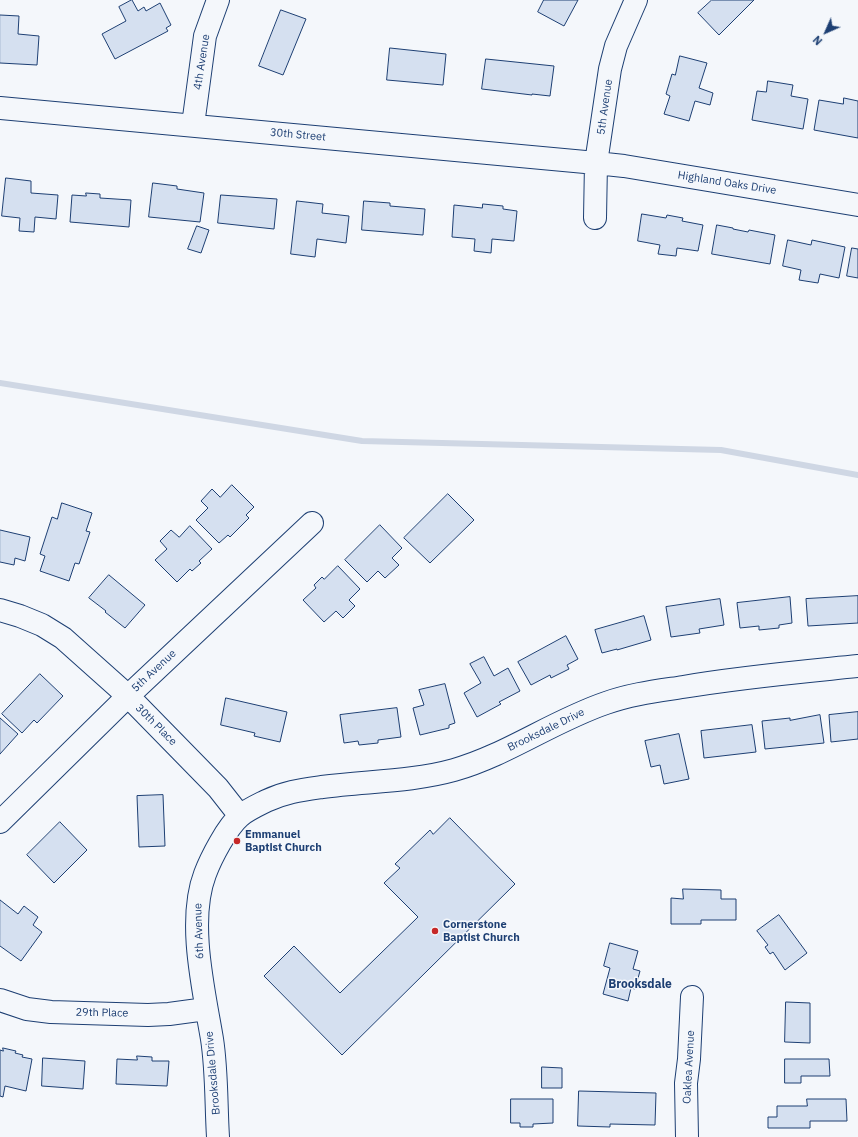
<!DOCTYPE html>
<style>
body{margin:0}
#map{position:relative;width:858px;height:1137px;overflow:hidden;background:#f4f7fb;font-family:"IBM Plex Sans",sans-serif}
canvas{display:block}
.north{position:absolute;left:806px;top:12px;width:40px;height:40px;-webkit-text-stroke:3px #f4f7fb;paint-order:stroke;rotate:225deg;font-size:11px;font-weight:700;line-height:16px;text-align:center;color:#1d3f73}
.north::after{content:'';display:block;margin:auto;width:14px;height:18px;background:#1d3f73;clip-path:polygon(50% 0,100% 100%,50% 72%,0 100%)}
</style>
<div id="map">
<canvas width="858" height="1137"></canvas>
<div class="north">N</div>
</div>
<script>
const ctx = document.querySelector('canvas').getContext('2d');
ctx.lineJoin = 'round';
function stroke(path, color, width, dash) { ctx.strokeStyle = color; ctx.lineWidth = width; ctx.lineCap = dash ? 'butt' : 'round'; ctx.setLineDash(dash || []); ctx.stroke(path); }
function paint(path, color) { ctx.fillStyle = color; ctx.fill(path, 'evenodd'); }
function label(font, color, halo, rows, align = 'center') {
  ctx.font = font + ' "IBM Plex Sans",sans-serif'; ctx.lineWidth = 3; ctx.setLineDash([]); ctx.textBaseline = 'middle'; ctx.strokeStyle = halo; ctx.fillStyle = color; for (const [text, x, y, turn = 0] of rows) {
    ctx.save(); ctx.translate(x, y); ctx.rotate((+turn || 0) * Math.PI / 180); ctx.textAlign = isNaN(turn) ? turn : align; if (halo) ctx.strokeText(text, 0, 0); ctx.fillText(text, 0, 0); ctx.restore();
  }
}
const stream = new Path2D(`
 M0,383L362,441L721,450L858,475`);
const building = new Path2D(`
 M132,0L138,11L144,7L146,11L160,3L171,25L166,28L168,31L115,59L102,34L126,21L119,7Z
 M544,0H578L564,26L538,12Z
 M712,0H754L719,35L698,13Z
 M281,10L306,19L283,75L259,66Z
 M0,15L19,16L18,34L39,36L37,65L0,63Z
 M390,48L446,54L443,85L387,80Z
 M680,56L707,63L699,88L713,93L710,105L695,101L689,121L664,114L670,96L666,94L672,74L675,75Z
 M486,59L554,66L550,96L532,94V95L482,89Z
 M768,81L793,85L791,96L808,99L803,129L752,120L757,91L766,92Z
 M844,98L858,101V138L814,130L819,100L843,104Z
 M6,178L31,181V193L58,195L56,219L35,217L34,232L19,231L20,218L2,216Z
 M153,183L177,186V189L204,193L200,222L149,217Z
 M86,193L100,194V198L131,200L129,227L70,222L72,195L86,196Z
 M221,195L277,199L274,229L218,223Z
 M297,201L323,204L322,213L349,216L346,243L317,239L315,257L291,254Z
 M364,201L390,203V206L425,209L423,235L362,230Z
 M483,204L503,206V209L517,211L514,241L492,239L491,253L474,251L475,239L452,237L454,205L482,208Z
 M642,214L666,218L667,215L683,218L682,221L703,225L698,251L677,248L676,256L658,254L660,245L638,241Z
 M717,225L733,228V229L748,232L749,230L775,235L770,264L712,254Z
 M197,226L209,230L201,253L188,249Z
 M788,240L811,245L812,240L845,247L839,278L820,274L818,283L799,280L801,270L783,266Z
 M852,248L858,249V278L847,276Z
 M232,485L254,507L246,515L249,518L230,537L228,535L219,543L196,520L208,508L201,501L212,489L220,497Z
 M448,494L474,520L430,563L404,538Z
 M62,503L92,513L86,531L90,532L79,564L75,563L69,581L40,571L45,556L40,554L52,517L57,519Z
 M380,525L402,548L392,558L399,565L385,578L378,571L367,582L345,560Z
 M190,526L212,549L199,561L201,563L192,571L190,569L177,582L155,560L167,549L160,541L171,530L179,537Z
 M0,530L30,537L25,561L15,558L14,565L0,562Z
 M338,566L360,589L349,600L355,606L343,618L336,611L324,622L303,600L316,588L314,585L322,577L324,579Z
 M109,575L145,605L125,628L105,612L106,611L89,598Z
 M858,596V623L808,626L806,599Z
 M790,597L792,623L779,625V628L759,630V626L740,628L737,603Z
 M720,599L724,625L699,629L700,633L671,637L666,607Z
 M644,616L651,640L617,650V649L602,653L595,630Z
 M566,636L578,659L567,665L569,669L551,678L550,675L531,685L518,662Z
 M484,657L494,676L508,668L520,691L499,702L501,704L477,717L464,693L481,683L470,664Z
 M40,674L63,696L37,723L34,720L22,733L2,714Z
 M445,684L455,723L449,725V728L420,735L413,708L424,705L419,690Z
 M226,698L287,712L280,742L254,736L255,733L221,725Z
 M397,708L401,737L378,740V743L359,745L358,741L344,743L340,715Z
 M858,712V739L831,742L829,715Z
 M820,715L824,743L765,749L762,721L790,718V720Z
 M0,718L18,734L0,754Z
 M752,725L756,752L704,758L701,731Z
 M679,734L689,779L664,784L660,765L651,767L645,741Z
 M163,795L165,846L139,847L137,796Z
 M450,818L515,884L342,1055L264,976L294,946L340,993L418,917L384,883L400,868L395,864L430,830L433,834Z
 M60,822L87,850L54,883L27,855Z
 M683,889L721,890V899H736V920H701V924H671V898L683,899Z
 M0,900L18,914L24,906L38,917L33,925L42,932L21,961L0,946Z
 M779,915L807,953L785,970L773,952L770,954L765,947L768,945L757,931Z
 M610,943L638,951L633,969L640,971L635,989L631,988L628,1001L603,994L610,968L604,966Z
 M786,1002L810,1003V1043L785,1042Z
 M3,1048L16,1051L15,1053L23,1055L22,1057L32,1059L26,1091L5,1086L3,1097L0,1096V1050L3,1051Z
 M137,1056L152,1057V1061H169L167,1086L116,1084L117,1059L137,1060Z
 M43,1058L85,1061L83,1089L42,1086Z
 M785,1059H829L830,1076H801V1083H785Z
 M542,1067L562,1068V1088H542Z
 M579,1091L656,1093L655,1125L610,1124V1127L578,1126Z
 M511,1099H553V1123L533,1124V1127H520V1123H511Z
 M807,1099H846L847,1121H810V1128H768V1117H777V1106H807Z`);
const minor = new Path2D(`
 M0,108L596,163L624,166L858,205
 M193,125L205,36L218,0
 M595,218L596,163L610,69L616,46L636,0
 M0,610L20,616L42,625L63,638L128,696L218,788L240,816
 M0,822L128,696L312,523
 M0,1000L27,1009L51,1012L148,1015L169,1014L206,1009
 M218,1137C216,1105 217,1071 212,1039C204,991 187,921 205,874C211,858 227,827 240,816C247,810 258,805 266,801C285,792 301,790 322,787C366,781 411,782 454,770C507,755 553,721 606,703C631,694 657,691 683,687C741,677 799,672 858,666
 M687,1137L686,1083L689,1059L692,997`);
const markers = [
 [237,841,4,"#c62828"],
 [435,931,4,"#c62828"]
];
const streetNames = [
 ["4th Avenue",202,62,-81],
 ["5th Avenue",605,107,-82],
 ["30th Street",298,135,5],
 ["Highland Oaks Drive",727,183,9],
 ["5th Avenue",154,671,-43],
 ["30th Place",156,725,45],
 ["Brooksdale Drive",546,730,-26],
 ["6th Avenue",199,931,-92],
 ["29th Place",102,1013,1],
 ["Oaklea Avenue",689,1067,-87],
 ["Brooksdale Drive",213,1073,-95]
];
const poiNames = [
 ["Emmanuel",245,835],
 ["Baptist Church",245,848],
 ["Cornerstone",443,925],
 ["Baptist Church",443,938]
];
const neighbourhoodNames = [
 ["Brooksdale",640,985]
];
stroke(stream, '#cfd7e4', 6);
paint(building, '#d5e0f0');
stroke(building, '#1d3f73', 1);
stroke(minor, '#1d3f73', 24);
stroke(minor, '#f4f7fb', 22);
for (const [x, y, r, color] of markers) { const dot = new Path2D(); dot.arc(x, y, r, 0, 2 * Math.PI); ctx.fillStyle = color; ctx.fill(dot); stroke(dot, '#f4f7fb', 1.5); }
label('11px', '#1d3f73', '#f4f7fb', streetNames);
label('bold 11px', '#1d3f73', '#f4f7fb', poiNames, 'left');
label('bold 12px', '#1d3f73', '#f4f7fb', neighbourhoodNames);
</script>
